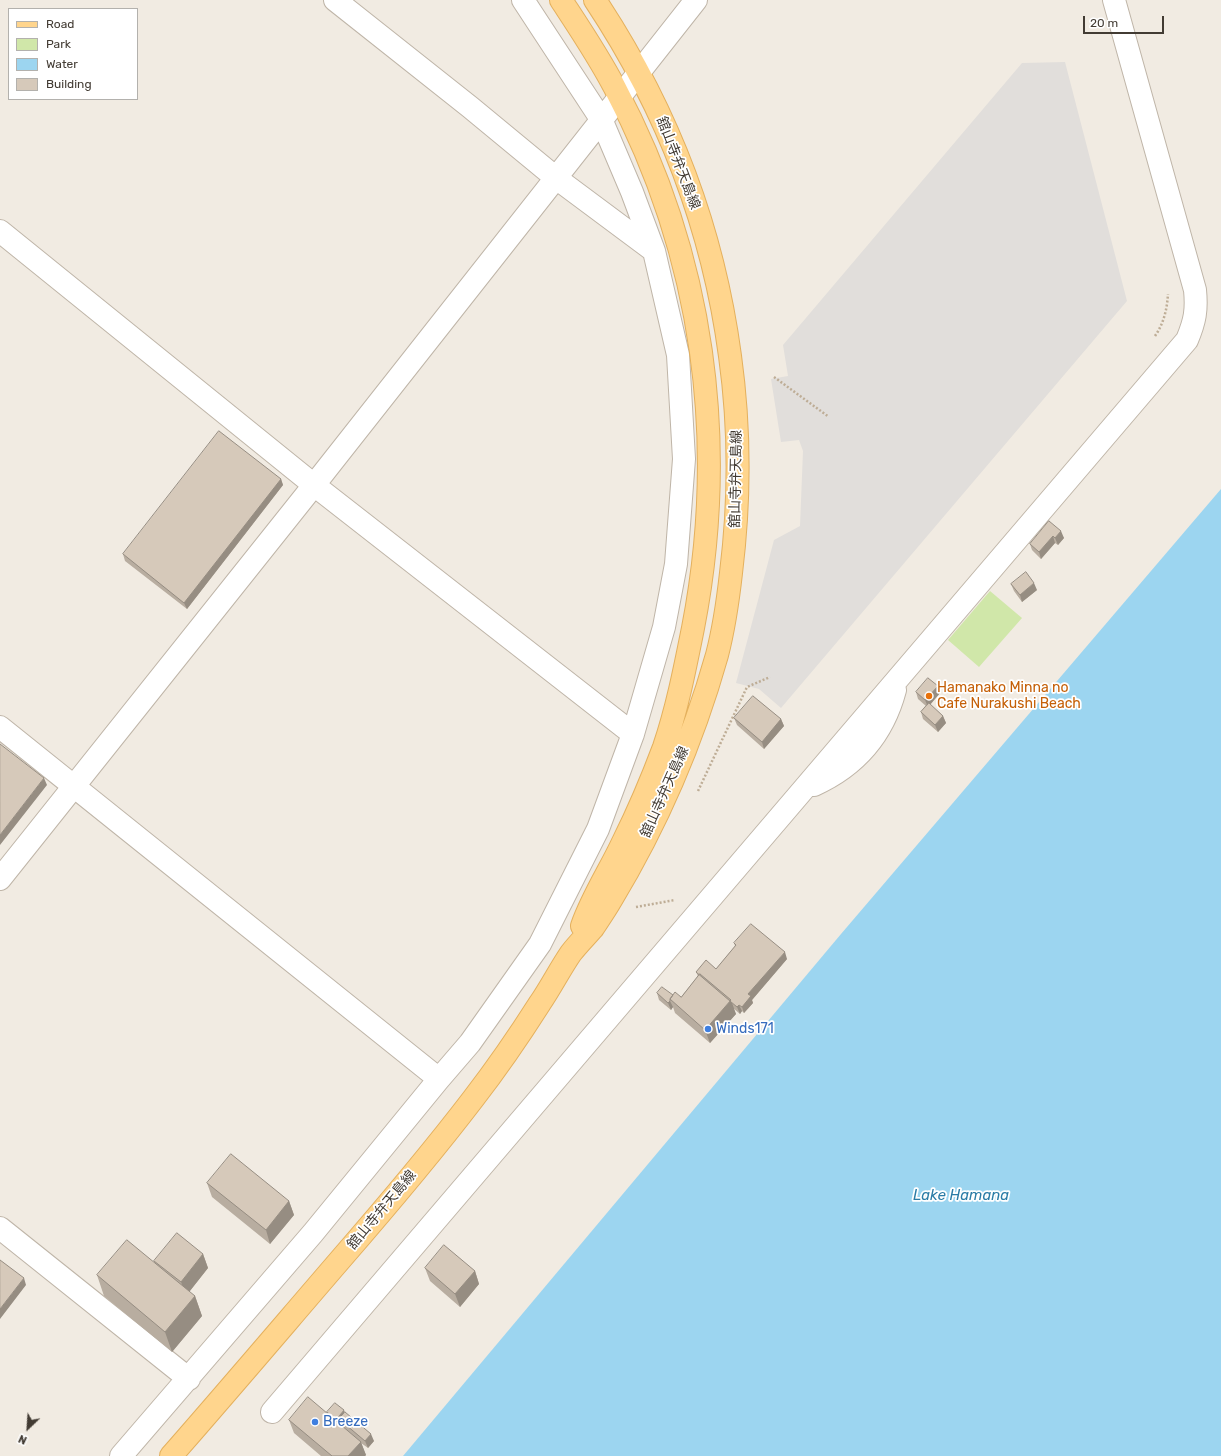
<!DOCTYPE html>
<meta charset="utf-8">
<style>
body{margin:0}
#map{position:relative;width:1221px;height:1456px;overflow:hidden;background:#f1ebe2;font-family:Rubik,sans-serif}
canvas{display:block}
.legend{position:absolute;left:8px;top:8px;width:130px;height:92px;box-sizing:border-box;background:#fff;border:1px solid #b3b1ad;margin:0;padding:5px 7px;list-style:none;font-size:12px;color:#423b33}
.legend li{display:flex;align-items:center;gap:8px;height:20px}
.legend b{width:20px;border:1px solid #b3b1ad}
.north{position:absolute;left:8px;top:1408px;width:40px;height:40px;-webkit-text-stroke:3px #fff;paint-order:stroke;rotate:205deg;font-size:11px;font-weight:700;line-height:16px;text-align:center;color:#423b33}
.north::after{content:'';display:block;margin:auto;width:14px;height:18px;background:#423b33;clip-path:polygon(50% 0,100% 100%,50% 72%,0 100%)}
.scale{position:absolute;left:1083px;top:16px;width:81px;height:18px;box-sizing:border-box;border:2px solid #423b33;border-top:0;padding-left:5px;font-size:12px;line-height:14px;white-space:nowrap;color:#423b33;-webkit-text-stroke:3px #fff;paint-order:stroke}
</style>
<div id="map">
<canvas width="1221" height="1456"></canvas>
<ul class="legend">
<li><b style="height:5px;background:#ffd58d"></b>Road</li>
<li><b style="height:11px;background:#d0e7a9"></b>Park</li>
<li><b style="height:11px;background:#9cd5f0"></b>Water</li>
<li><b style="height:11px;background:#d6c9ba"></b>Building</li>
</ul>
<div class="north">N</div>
<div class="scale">20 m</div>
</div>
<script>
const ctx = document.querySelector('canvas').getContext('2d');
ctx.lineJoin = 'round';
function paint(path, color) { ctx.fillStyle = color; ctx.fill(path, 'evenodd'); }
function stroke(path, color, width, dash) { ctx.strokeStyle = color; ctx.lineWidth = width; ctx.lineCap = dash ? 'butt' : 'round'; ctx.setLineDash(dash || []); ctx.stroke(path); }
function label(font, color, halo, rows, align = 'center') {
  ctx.font = font + ' Rubik,"Noto Sans JP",sans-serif'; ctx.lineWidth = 3.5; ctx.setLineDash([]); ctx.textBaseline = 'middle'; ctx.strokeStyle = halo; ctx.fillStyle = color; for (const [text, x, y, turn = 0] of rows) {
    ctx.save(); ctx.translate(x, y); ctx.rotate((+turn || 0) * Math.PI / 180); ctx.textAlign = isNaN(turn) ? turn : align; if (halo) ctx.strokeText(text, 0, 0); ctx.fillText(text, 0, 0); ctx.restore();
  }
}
const green = new Path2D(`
 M990,591L1022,618L979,667L948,640Z`);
const parking = new Path2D(`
 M1065,62L1127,301L781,708L759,689L736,683L774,540L800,526L803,451L799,440L781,442L771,379L788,376L783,345L1022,63Z`);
const water = new Path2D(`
 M1221,489V1456H403L841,934Z`);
const path = new Path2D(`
 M1155,336C1164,323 1167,309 1168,294
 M774,377L829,417
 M698,791L747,687L770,677
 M636,907L675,900`);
const minor = new Path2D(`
 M523,0L601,119L632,192L654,251
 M0,231L314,485L633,734
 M0,727L439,1079
 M814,785C856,766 883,735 895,690
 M0,879L314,485L696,0
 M0,1228L189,1379
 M272,1412L1187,340C1195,321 1197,310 1195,290L1114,0
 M121,1456L313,1233L439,1079L470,1043L540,944L598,829L633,734L664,627L676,564L684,459L678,355L654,251L556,178L470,107L335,0`);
const major = new Path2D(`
 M561,0C580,29 599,57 615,88C704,256 729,442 693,628C685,668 677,709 664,747C652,779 638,812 623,842C610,870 592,897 582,926
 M171,1456C228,1391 284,1325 340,1260C386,1207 431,1154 473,1099C497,1068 519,1036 540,1003C551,987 560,969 571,953C578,944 586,936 593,928C599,919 606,909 611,900C657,824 693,740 717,655C724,628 728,600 731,573C740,500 740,428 730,356C713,228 666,107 595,0`);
const wall = new Path2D(`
 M281,479L283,485L187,609L125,561L123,554Z
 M1049,521L1064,538L1058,545L1055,543L1041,559L1032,550L1030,544Z
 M1011,584L1037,590L1022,602L1014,591Z
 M916,692L940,693L930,705L943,716L946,723L938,732L923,719L921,712L926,706L918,699Z
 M734,718L781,719L784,726L764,749L737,725Z
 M734,943L787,959L752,1000L753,1003L744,1013L742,1011L740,1014L733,1008L736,1014L710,1043L675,1013L673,1007L671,1010L659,1000L657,993L681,997L698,976L696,972L716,969L735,946Z
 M207,1183L289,1201L294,1215L270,1244L212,1197Z
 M203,1254L208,1268L189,1292L195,1296L202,1316L172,1352L104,1296L97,1275L155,1263L154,1261Z
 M425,1268L475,1271L479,1284L460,1307L430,1281Z
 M327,1413H344L374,1441L368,1448L361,1443L366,1455L365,1456H321L294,1433L289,1420Z`);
const shadedWall = new Path2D(`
 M281,479L283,485L187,609L184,603Z
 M1061,531L1064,538L1058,545L1055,538Z
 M1053,536L1055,543L1041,559L1039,552Z
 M1034,583L1037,590L1022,602L1020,595Z
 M938,686L940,693L928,707L925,700Z
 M943,716L946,723L938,732L935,725Z
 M781,719L784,726L764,749L762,742Z
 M44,778L47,785L0,845V835Z
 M785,952L787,959L752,1000L753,1003L744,1013L742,1007L748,994Z
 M731,1000L736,1014L710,1043L705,1030Z
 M670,1001L673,1007L671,1010L668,1003Z
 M739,1005L742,1011L740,1014L737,1007Z
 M289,1201L294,1215L270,1244L266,1230Z
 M203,1254L208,1268L186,1296L181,1282Z
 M475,1271L479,1284L460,1307L455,1294Z
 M24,1278L26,1285L0,1319V1309Z
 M195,1296L202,1316L172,1352L165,1332Z
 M344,1410L346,1417L339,1419L341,1424L338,1426L336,1420Z
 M371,1434L374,1441L368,1448L365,1441Z
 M361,1442L366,1455L365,1456H348Z`);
const building = new Path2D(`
 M219,431L281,479L184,603L123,554Z
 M1049,521L1061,531L1055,538L1053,536L1039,552L1030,544Z
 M1026,572L1034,583L1020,595L1011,584Z
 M928,678L938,686L925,700L916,692Z
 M753,696L781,719L762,742L734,718Z
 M929,703L943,716L935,725L921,712Z
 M0,744L44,778L0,835Z
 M751,924L785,952L748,994L751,996L742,1007L739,1005L737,1007L696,972L706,960L716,969L736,945L734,943Z
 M700,974L731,1000L705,1030L670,999L675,992L681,997Z
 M662,987L673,995L670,999V1001L668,1003L657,993Z
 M231,1154L289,1201L266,1230L207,1183Z
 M177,1233L203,1254L181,1282L154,1261Z
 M127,1240L195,1296L165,1332L97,1275Z
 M444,1245L475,1271L455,1294L425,1268Z
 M0,1260L24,1278L0,1309Z
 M308,1397L361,1442L348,1456H332L289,1420Z
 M335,1403L344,1410L336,1420L327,1412Z
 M345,1412L371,1434L365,1441L339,1419Z`);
const markers = [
 [929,696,4,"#e8710a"],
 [708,1029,4,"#3f7fe0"],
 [315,1422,4,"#3f7fe0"]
];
const streetNames = [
 ["舘山寺弁天島線",678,163,69],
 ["舘山寺弁天島線",736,479,-89],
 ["舘山寺弁天島線",665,792,-66],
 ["舘山寺弁天島線",382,1210,-50]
];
const foodNames = [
 ["Hamanako Minna no",937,688],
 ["Cafe Nurakushi Beach",937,704]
];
const shopNames = [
 ["Winds171",716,1029],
 ["Breeze",323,1422]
];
const waterNames = [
 ["Lake Hamana",961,1196]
];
paint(green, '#d0e7a9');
paint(parking, '#e1dedb');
paint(water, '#9cd5f0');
stroke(minor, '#bfb5a8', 24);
stroke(major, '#e4b05d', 24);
stroke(path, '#bead96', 2.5, [2, 2]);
stroke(minor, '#fff', 22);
stroke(major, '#ffd58d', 22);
paint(wall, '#b8ada0');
paint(shadedWall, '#968d82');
paint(building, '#d6c9ba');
stroke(building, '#968d82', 1);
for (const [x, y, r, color] of markers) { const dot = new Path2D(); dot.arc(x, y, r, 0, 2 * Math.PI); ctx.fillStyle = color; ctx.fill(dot); stroke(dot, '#fff', 1.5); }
label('14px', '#423b33', '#fff', streetNames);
label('14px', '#c56008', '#fff', foodNames, 'left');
label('14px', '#366cbe', '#fff', shopNames, 'left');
label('italic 15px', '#2b7ca6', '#fff', waterNames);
</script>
